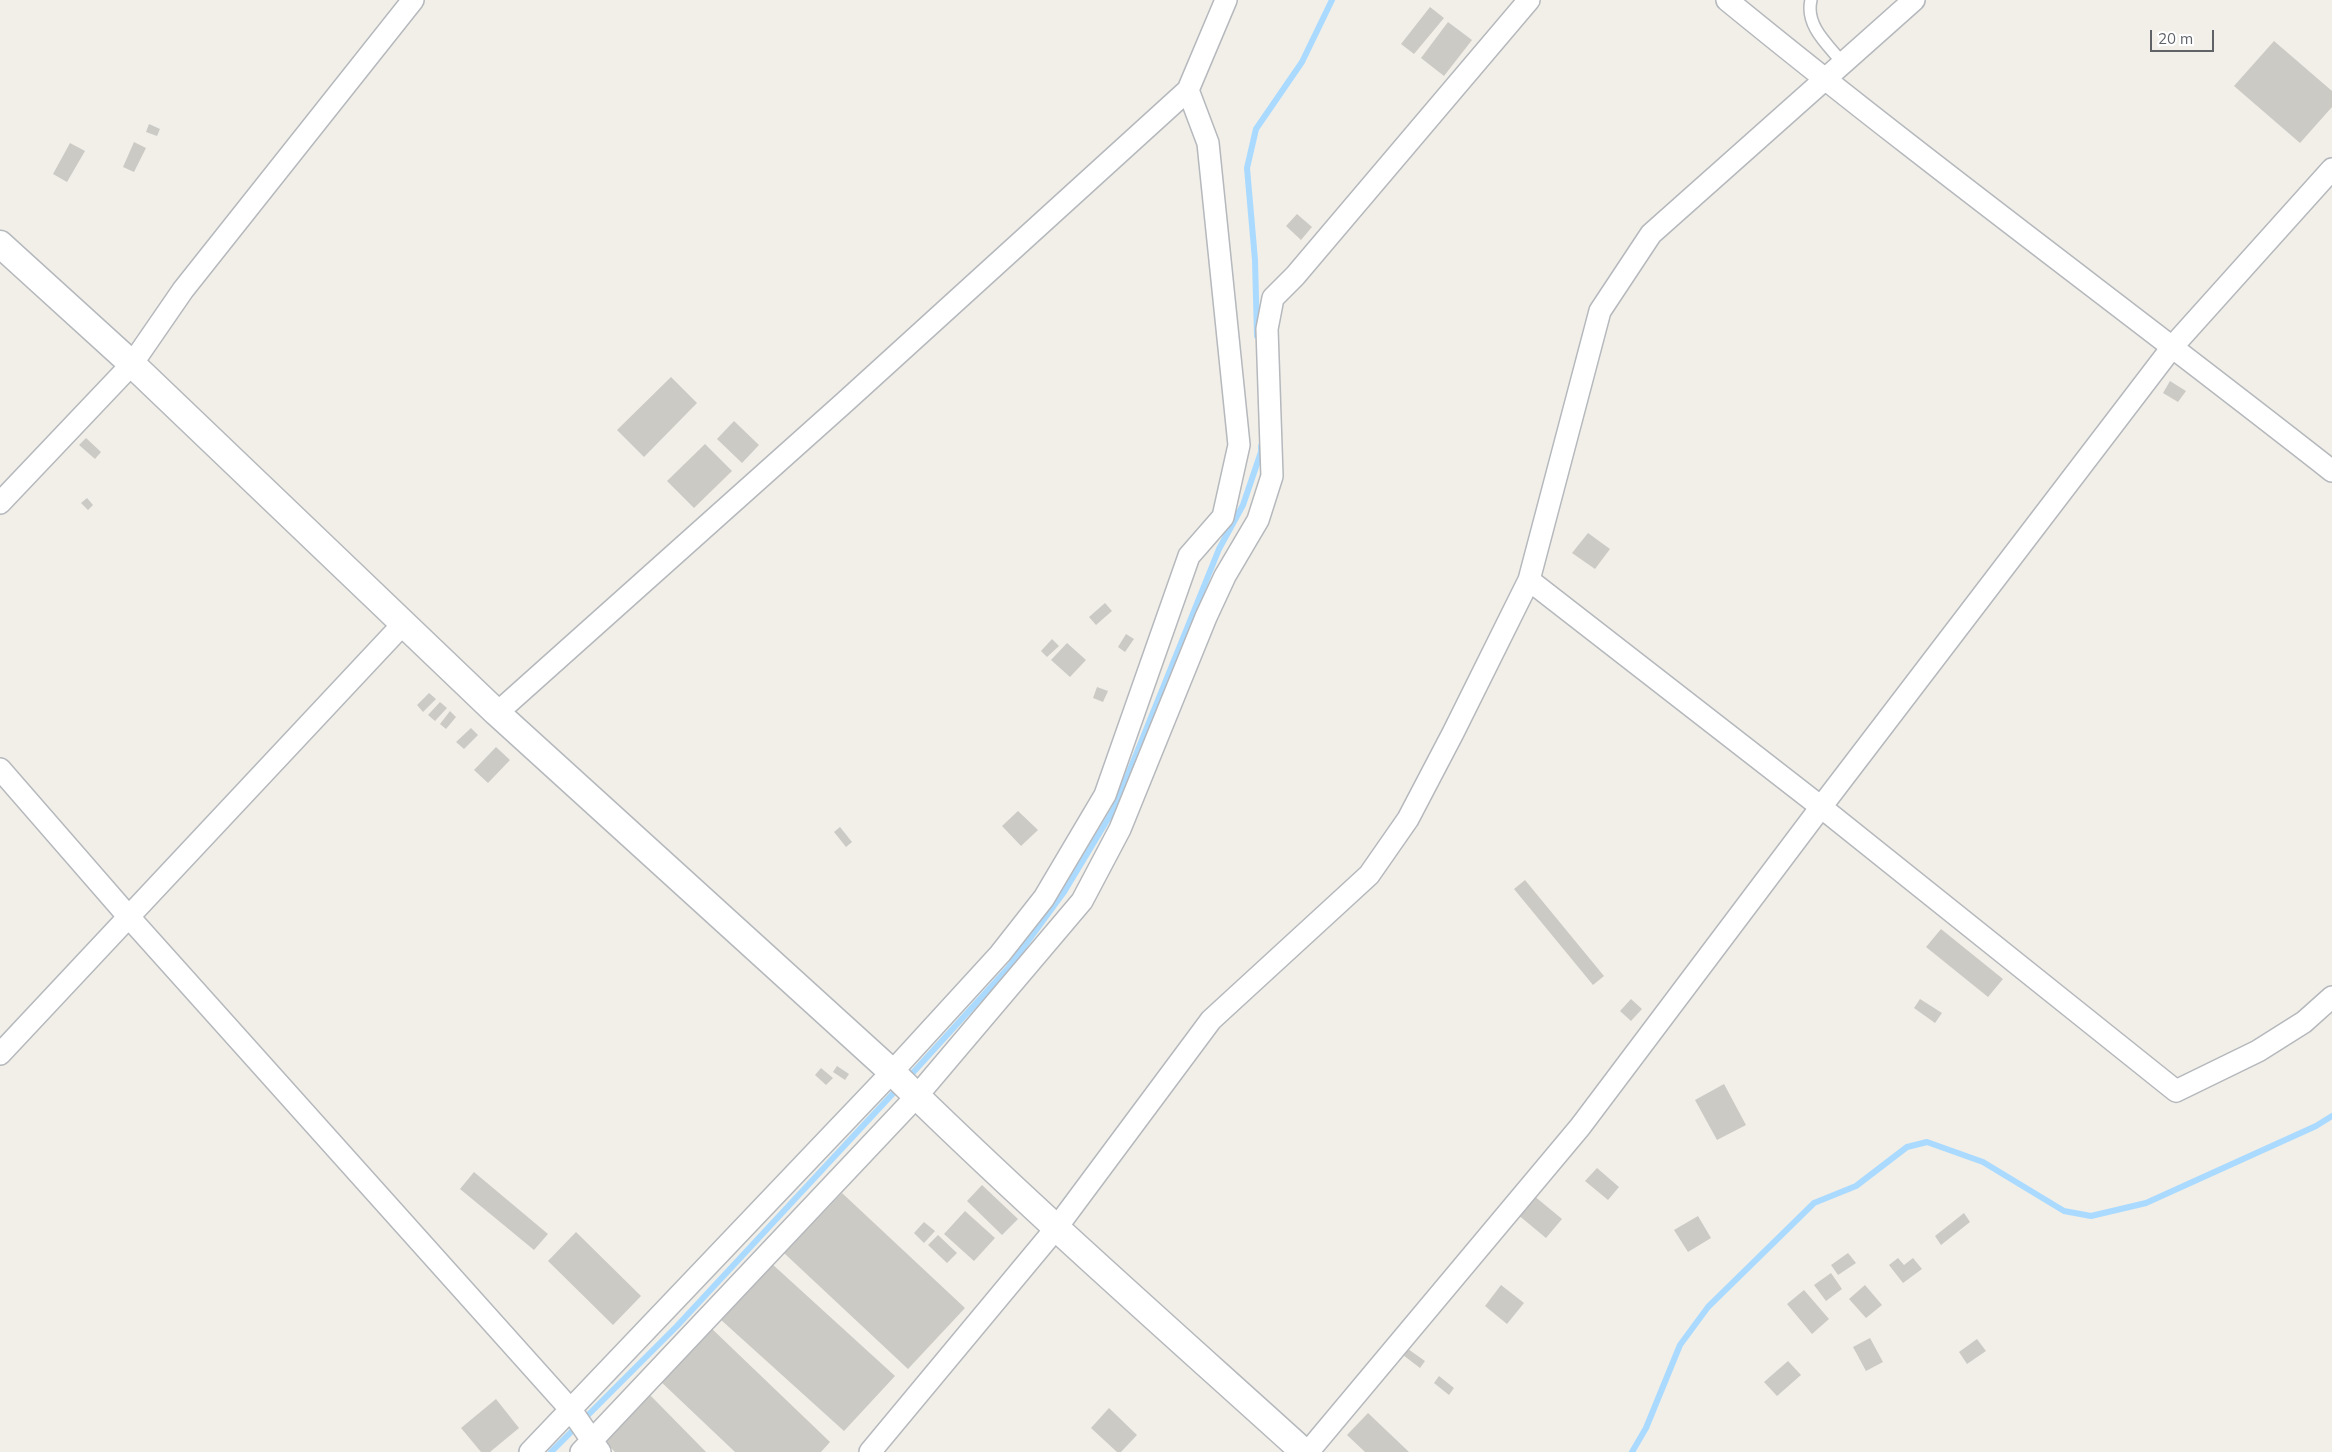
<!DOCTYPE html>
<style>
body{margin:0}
#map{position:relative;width:2332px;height:1452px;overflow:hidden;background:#f1efe8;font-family:Mulish,sans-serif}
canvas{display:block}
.scale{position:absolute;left:2150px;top:30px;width:64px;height:22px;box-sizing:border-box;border:2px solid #5f6368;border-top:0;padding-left:6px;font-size:15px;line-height:18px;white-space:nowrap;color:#5f6368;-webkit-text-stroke:4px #fff;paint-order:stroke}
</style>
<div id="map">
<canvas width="2332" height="1452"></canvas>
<div class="scale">20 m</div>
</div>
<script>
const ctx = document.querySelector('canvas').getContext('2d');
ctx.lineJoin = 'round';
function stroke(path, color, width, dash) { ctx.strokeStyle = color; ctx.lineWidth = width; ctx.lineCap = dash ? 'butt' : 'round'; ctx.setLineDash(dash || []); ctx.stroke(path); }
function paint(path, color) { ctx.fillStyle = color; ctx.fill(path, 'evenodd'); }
const stream = new Path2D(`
 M1257,336L1255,260L1247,168L1256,129L1302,62L1332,0
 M908,1078L1009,967L1064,892L1114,809L1219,549L1243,505L1261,452V446
 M551,1452L677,1326L899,1087
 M1632,1452L1646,1428L1680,1345L1708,1307L1814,1203L1856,1186L1907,1147L1927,1142L1983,1162L2064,1211L2091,1216L2146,1203L2316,1126L2332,1116`);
const building = new Path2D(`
 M1430,7L1444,18L1414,54L1401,44Z
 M1448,22L1472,40L1444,76L1421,58Z
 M2274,41L2332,91V107L2300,143L2234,86Z
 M149,124L160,129L157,136L146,132Z
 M134,142L146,148L134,172L123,167Z
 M70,143L85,151L67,182L53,174Z
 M1297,214L1312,227L1301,240L1286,226Z
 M671,377L697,403L644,457L617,430Z
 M2170,381L2186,391L2178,402L2163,393Z
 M734,421L759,445L742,463L717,439Z
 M86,438L101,452L95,459L79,445Z
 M705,444L732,471L694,508L667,481Z
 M87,498L93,505L88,510L81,503Z
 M1588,533L1610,549L1595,569L1572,553Z
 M1105,603L1112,611L1096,625L1089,617Z
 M1126,634L1134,639L1125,652L1118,647Z
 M1052,639L1059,646L1047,657L1041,651Z
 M1067,643L1086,660L1070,677L1051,660Z
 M1097,687L1108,691L1103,702L1093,698Z
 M429,693L436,699L423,712L417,705Z
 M440,702L447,708L435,721L428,715Z
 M450,711L456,717L446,729L440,724Z
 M471,728L478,735L464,749L456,742Z
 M496,747L510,760L488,783L474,770Z
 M1018,811L1038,830L1021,846L1002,826Z
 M840,827L852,842L846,847L834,832Z
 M1525,880L1604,976L1593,985L1514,889Z
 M1941,929L2003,979L1988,997L1926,947Z
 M1631,999L1642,1009L1631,1021L1620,1011Z
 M1920,999L1942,1013L1935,1023L1914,1008Z
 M837,1066L849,1074L845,1080L833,1072Z
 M821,1068L833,1078L826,1085L815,1075Z
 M1724,1084L1746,1125L1717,1140L1695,1100Z
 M1597,1168L1619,1187L1608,1200L1585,1181Z
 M474,1172L548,1234L534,1250L460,1189Z
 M982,1185L1018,1219L1002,1235L967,1201Z
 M1527,1190L1562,1219L1546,1238L1511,1209Z
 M842,1193L965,1308L908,1369L784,1253Z
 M965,1211L995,1238L974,1261L944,1234Z
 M1964,1213L1970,1222L1941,1245L1935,1236Z
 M1698,1216L1711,1238L1688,1252L1674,1230Z
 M924,1222L935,1231L924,1243L914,1233Z
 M576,1232L641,1296L613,1325L548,1261Z
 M938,1235L957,1253L947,1263L928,1245Z
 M1848,1253L1856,1263L1838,1275L1831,1265Z
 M1898,1258L1904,1265L1913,1258L1922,1269L1903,1283L1889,1265Z
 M771,1263L895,1376L844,1431L720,1319Z
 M1831,1273L1842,1289L1826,1301L1814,1285Z
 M1501,1285L1524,1303L1507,1324L1485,1306Z
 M1865,1285L1882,1305L1866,1318L1849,1299Z
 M1804,1290L1829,1319L1812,1334L1787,1304Z
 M709,1326L830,1442L821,1452H735L658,1379Z
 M1870,1338L1883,1362L1866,1371L1853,1347Z
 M1977,1339L1986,1351L1967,1364L1959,1352Z
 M1408,1349L1425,1361L1420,1368L1403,1355Z
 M1788,1361L1801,1375L1777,1396L1764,1382Z
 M1439,1376L1454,1388L1449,1395L1434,1383Z
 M650,1395L706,1452H615L603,1440Z
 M496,1399L519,1428L490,1452H481L461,1428Z
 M1109,1408L1137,1435L1121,1452H1117L1091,1428Z
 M1368,1413L1409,1452H1365L1347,1435Z`);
const service = new Path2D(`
 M1811,0C1805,25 1827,44 1842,62`);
const minor = new Path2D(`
 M1727,0C1925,162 2131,313 2332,471
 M0,503L132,364L183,290L413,0
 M1529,580L1821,807L2176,1091L2258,1051L2304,1022L2332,997
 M497,713L846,401L1188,90L1226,0
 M0,769L128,916L571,1410L600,1452
 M0,1054L404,623
 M530,1452L892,1072L1000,954L1044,898L1105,795L1189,556L1223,517L1239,445L1208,143L1188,90
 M581,1452L916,1097L1082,901L1120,829L1206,617L1225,576L1258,520L1272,476L1267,329L1273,298L1295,276L1529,0
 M870,1452L1057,1227L1211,1020L1369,875L1408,819L1453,733L1529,580L1600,311L1651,234L1914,0
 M1308,1452L1580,1127L1821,807L2173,346L2332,169`);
const tertiary = new Path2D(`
 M0,244L132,364L497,713L892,1072C1025,1203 1166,1327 1304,1452`);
stroke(stream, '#aadaff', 6);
paint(building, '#cccac5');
stroke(service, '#b5b8bc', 14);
stroke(minor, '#b5b8bc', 24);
stroke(tertiary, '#b5b8bc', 29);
stroke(service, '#fff', 11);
stroke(minor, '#fff', 21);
stroke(tertiary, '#fff', 26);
</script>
